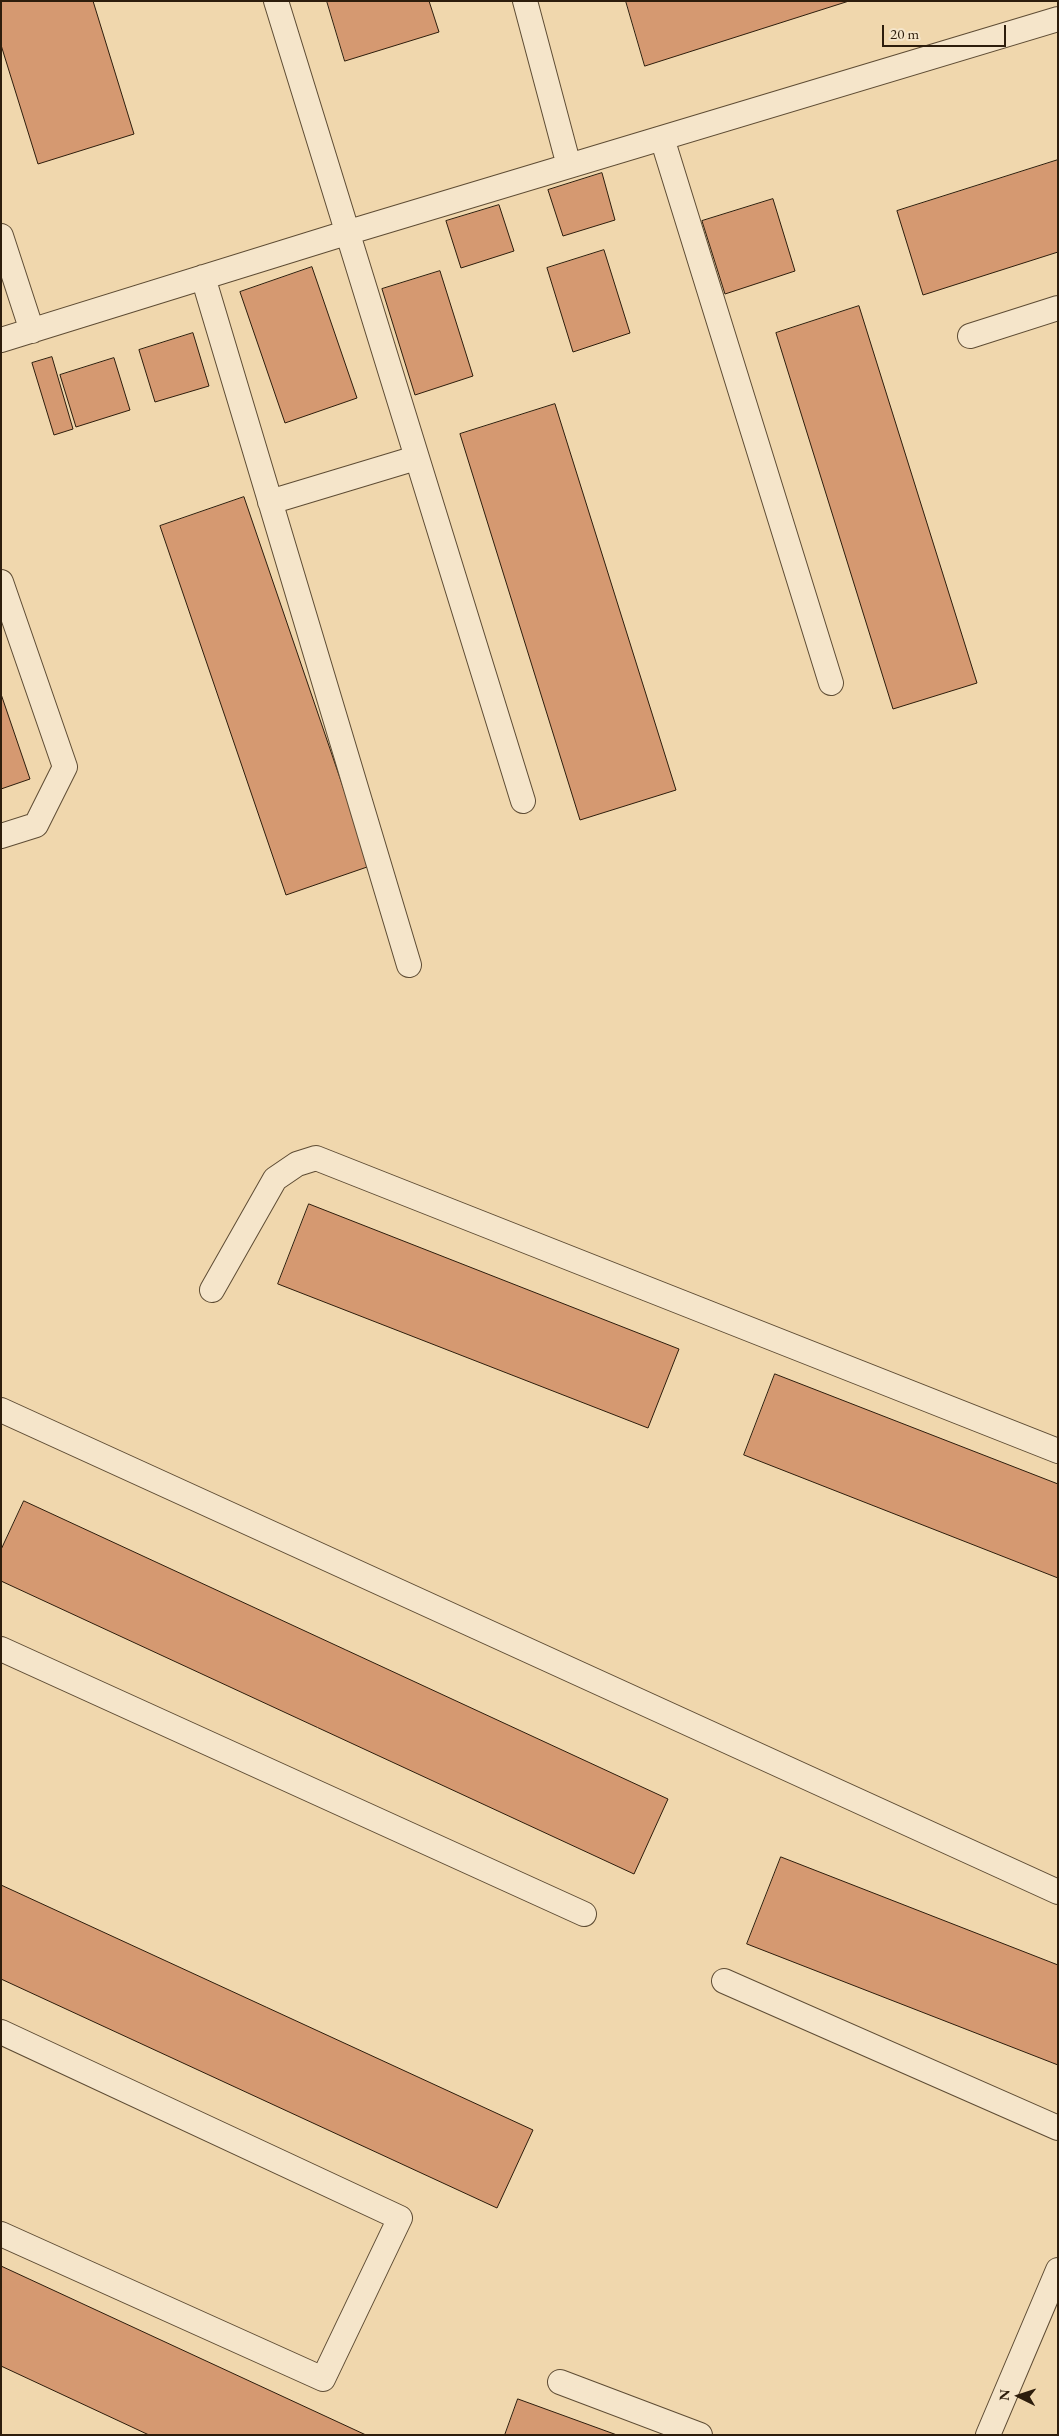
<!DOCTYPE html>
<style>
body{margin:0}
#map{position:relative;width:1059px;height:2436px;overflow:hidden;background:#f0d7ad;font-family:"EB Garamond",serif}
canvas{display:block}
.frame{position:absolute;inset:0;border:2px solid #2d1d0c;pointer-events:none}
.north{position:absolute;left:994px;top:2371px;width:50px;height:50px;-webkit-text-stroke:4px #f5e5ca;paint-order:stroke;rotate:274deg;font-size:14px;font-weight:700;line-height:20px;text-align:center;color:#2d1d0c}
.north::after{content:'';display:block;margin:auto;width:18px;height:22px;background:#2d1d0c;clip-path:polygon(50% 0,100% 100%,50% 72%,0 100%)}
.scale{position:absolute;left:882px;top:25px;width:124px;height:22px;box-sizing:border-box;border:2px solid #2d1d0c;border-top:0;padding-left:6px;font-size:15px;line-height:18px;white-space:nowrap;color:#2d1d0c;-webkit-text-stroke:4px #f5e5ca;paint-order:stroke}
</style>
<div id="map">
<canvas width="1059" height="2436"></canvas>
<div class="frame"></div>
<div class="north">N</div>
<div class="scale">20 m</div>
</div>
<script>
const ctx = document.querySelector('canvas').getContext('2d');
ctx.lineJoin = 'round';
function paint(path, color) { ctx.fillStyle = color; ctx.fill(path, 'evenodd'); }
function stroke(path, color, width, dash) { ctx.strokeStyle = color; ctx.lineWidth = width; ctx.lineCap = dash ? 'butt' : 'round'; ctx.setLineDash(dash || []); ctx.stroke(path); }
const building = new Path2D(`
 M1,1H93L134,134L38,164L1,45Z
 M327,1H429L439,32L345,61Z
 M626,1H849L645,66Z
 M1058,160V252L923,295L897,211Z
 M602,173L615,220L563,236L548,190Z
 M773,199L795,271L725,294L702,221Z
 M499,205L514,251L461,268L446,221Z
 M604,250L630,333L573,352L547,268Z
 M312,267L357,398L285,423L240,292Z
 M440,271L473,376L415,395L382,289Z
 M859,306L977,683L893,709L776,333Z
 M193,333L209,386L155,402L139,350Z
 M52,357L73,429L54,435L32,363Z
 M114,358L130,410L76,427L60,375Z
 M555,404L676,790L580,820L460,434Z
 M244,497L370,866L286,895L160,526Z
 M1,694L30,779L1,789Z
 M309,1204L679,1349L648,1428L278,1284Z
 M775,1374L1058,1484V1578L744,1455Z
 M24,1501L668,1799L634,1874L1,1581V1550Z
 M781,1857L1058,1965V2065L747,1944Z
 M1,1885L533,2130L497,2208L1,1979Z
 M1,2266L366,2435H149L1,2366Z
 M518,2399L617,2435H505Z`);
const service = new Path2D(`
 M276,1L523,801
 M525,1L569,166
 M662,138L831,683
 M1,236L32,331
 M203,277L409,965
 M970,336L1058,308
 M1,340L346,233L1058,19
 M270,502L416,458
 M1,582L65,767L36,825L1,836
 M212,1290L275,1179L297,1164L316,1158L1058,1451
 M1,1410L1058,1892
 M1,1649L584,1914
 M724,1981L1058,2128
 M1,2032L400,2218L323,2379L1,2234
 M560,2382L700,2435
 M988,2435L1058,2270`);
paint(building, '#d59971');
stroke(building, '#2d1d0c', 1);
stroke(service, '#5e4c34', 26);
stroke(service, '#f5e5ca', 24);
</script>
